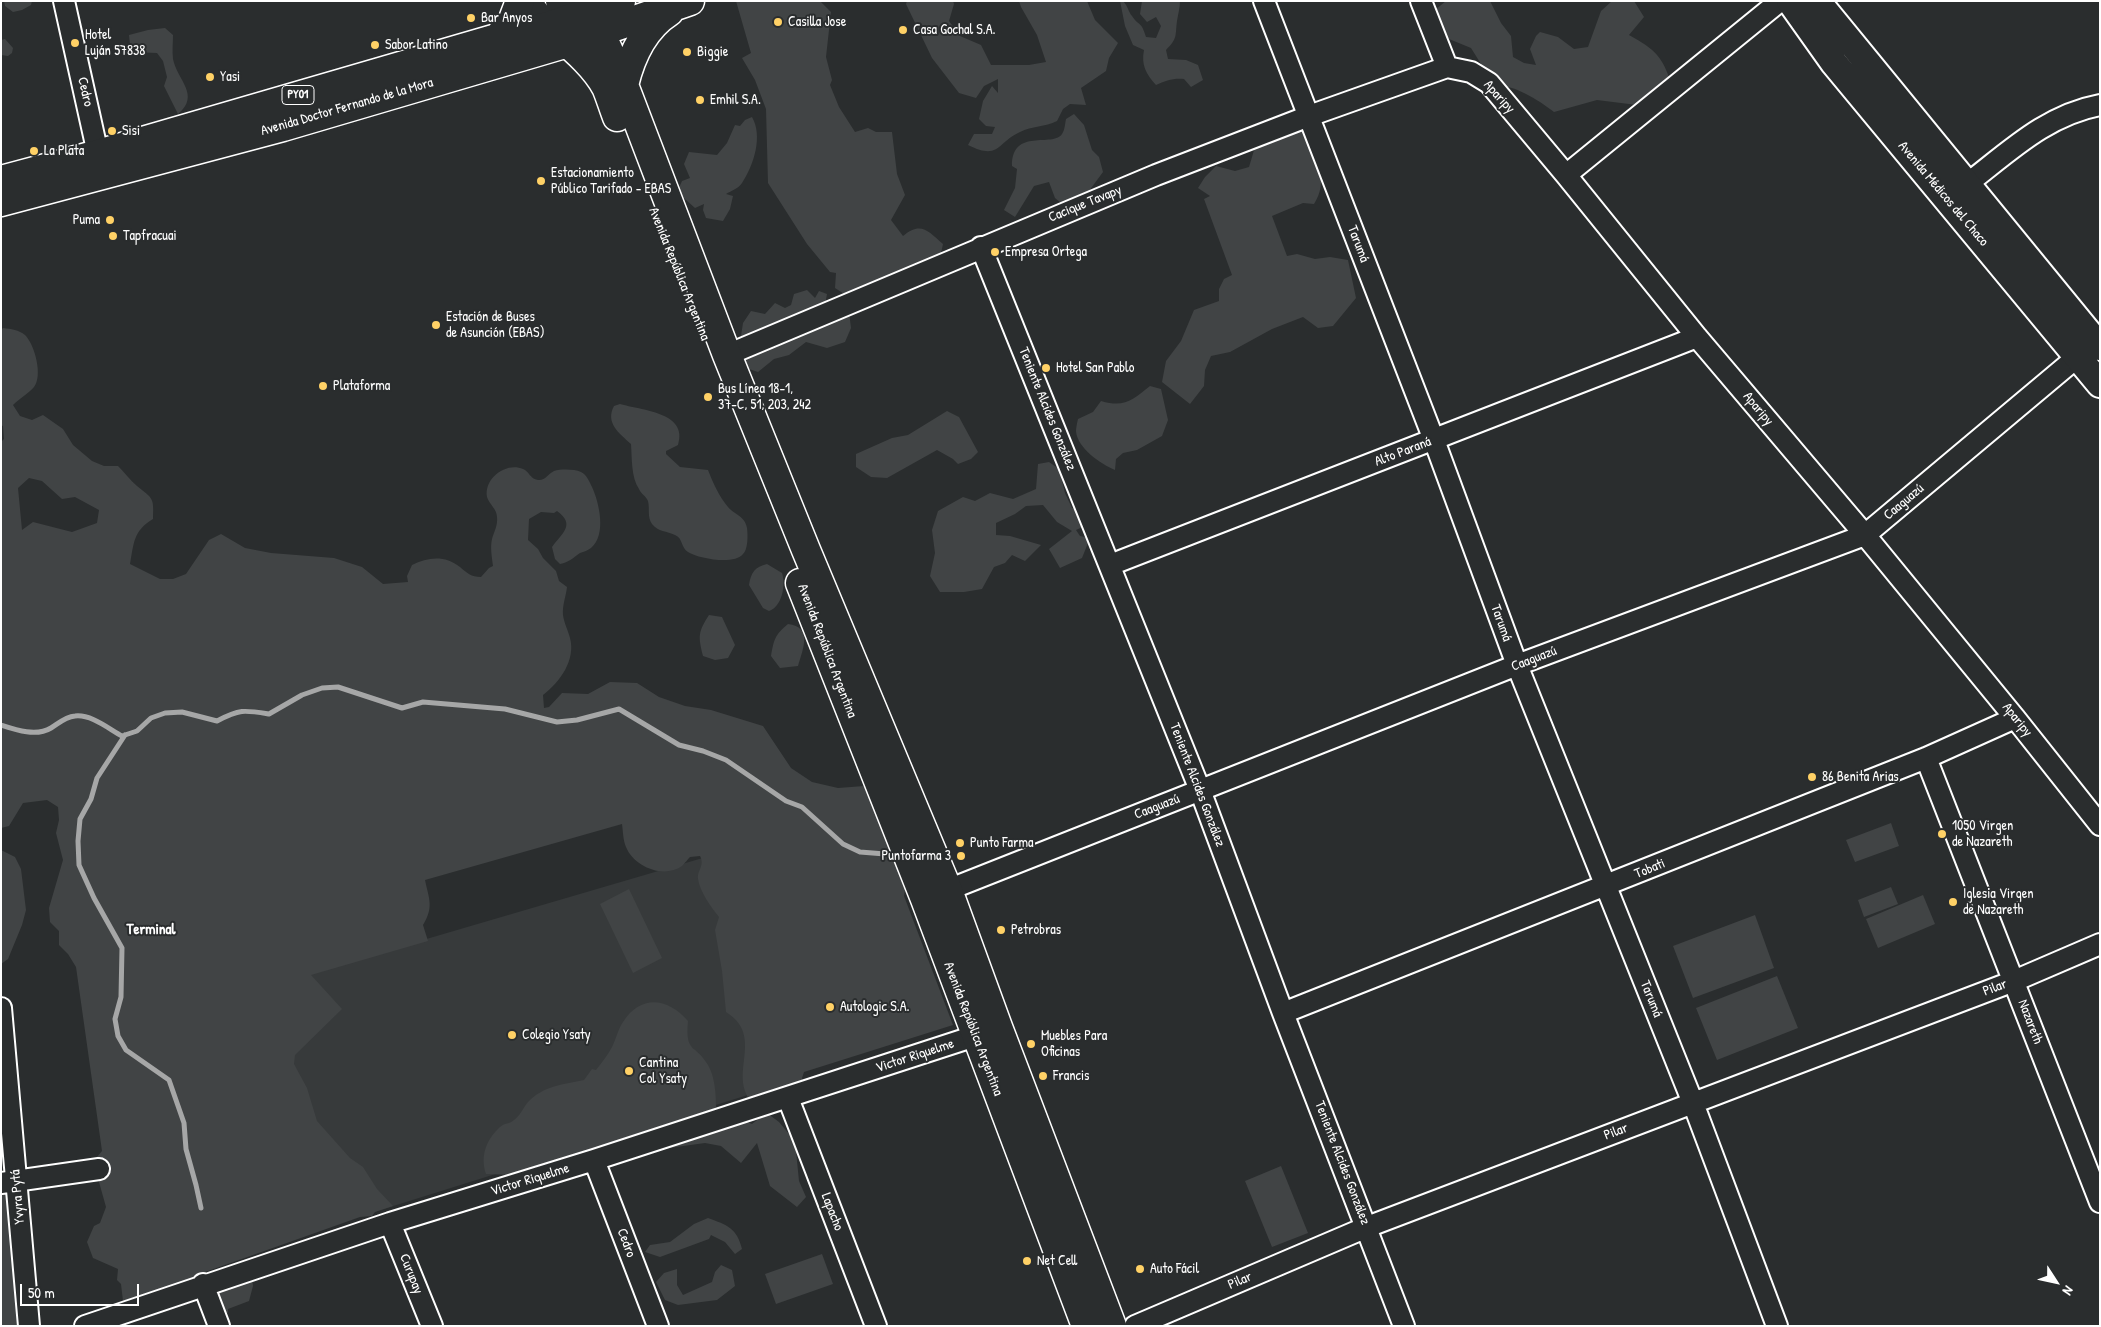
<!DOCTYPE html>
<meta charset="utf-8">
<style>
body{margin:0}
#map{position:relative;width:2101px;height:1327px;overflow:hidden;background:#2a2d2e;font-family:"Patrick Hand",sans-serif}
canvas{display:block}
.frame{position:absolute;inset:0;border:2px solid #fff;pointer-events:none}
.north{position:absolute;left:2031px;top:1257px;width:50px;height:50px;-webkit-text-stroke:4px #2a2d2e;paint-order:stroke;rotate:125deg;font-size:14px;font-weight:700;line-height:20px;text-align:center;color:#fff}
.north::after{content:'';display:block;margin:auto;width:18px;height:22px;background:#fff;clip-path:polygon(50% 0,100% 100%,50% 72%,0 100%)}
.scale{position:absolute;left:20px;top:1284px;width:119px;height:22px;box-sizing:border-box;border:2px solid #fff;border-top:0;padding-left:6px;font-size:15px;line-height:18px;white-space:nowrap;color:#fff;-webkit-text-stroke:4px #2a2d2e;paint-order:stroke}
</style>
<div id="map">
<canvas width="2101" height="1327"></canvas>
<div class="frame"></div>
<div class="north">N</div>
<div class="scale">50 m</div>
</div>
<script>
const ctx = document.querySelector('canvas').getContext('2d');
ctx.lineJoin = 'round';
function paint(path, color) { ctx.fillStyle = color; ctx.fill(path, 'evenodd'); }
function stroke(path, color, width, dash) { ctx.strokeStyle = color; ctx.lineWidth = width; ctx.lineCap = dash ? 'butt' : 'round'; ctx.setLineDash(dash || []); ctx.stroke(path); }
function label(font, color, halo, rows, align = 'center') {
  ctx.font = font + ' "Patrick Hand",sans-serif'; ctx.lineWidth = 4; ctx.setLineDash([]); ctx.textBaseline = 'middle'; ctx.strokeStyle = halo; ctx.fillStyle = color; for (const [text, x, y, turn = 0] of rows) {
    ctx.save(); ctx.translate(x, y); ctx.rotate((+turn || 0) * Math.PI / 180); ctx.textAlign = isNaN(turn) ? turn : align; if (halo) ctx.strokeText(text, 0, 0); ctx.fillText(text, 0, 0); ctx.restore();
  }
}
const built = new Path2D(`
 M706,857L802,1078L288,1239L232,996Z`);
const green = new Path2D(`
 M4,1H32L31,5L22,10L13,12L5,6Z
 M736,1H820L831,12L826,57L832,80L830,85L839,107L855,132L868,128L876,132H892L897,174L905,195L891,220L903,236C921,221 928,231 943,244L940,258L849,297L835,288L836,273L830,272L807,244L768,183L766,109L755,80L742,58L751,53Z
 M907,1H953L954,4L949,21L960,36L981,45L991,65H1029L1046,62L1037,35L1021,7L1019,1H1087L1095,20L1118,43L1109,58L1106,71L1081,88L1086,105L1070,104L1063,109L1057,121C1045,127 1032,126 1020,132C997,142 1000,161 968,145L974,134H992L995,127L986,126L979,119L983,101L992,86L998,93V79L984,86L976,98L959,93L932,58L906,4Z
 M1120,1H1123C1128,6 1128,11 1132,16C1139,27 1141,20 1146,37L1156,38L1161,26L1156,17L1147,22L1140,14L1142,1H1180C1180,8 1178,14 1177,21C1175,36 1178,38 1166,50L1168,59L1186,60L1198,65L1203,80L1191,87L1184,79C1173,78 1165,81 1156,85C1146,74 1141,65 1144,50L1133,45L1125,26Z
 M1446,1H1490L1501,23L1511,36L1513,57L1524,63L1536,65L1530,49L1536,36L1540,32L1558,37L1574,49L1588,47L1601,11L1612,1H1634L1644,17L1629,35C1656,50 1662,56 1672,85L1645,106L1597,100L1554,112C1543,103 1515,85 1500,86C1495,86 1490,89 1484,90L1481,64L1471,48L1449,39L1430,14Z
 M165,28L173,35C173,42 172,51 173,59C177,80 201,95 178,114L164,86L167,77L163,61L157,53L135,52L130,45L129,35L148,30Z
 M5,39L13,48L12,53L8,56L1,55V40Z
 M1074,114L1084,125L1092,150L1099,157L1103,172L1089,191L1061,203L1055,198L1049,182L1034,186L1015,217L1004,210L1015,188L1017,169L1012,166C1012,127 1053,148 1062,134C1065,130 1065,123 1066,119Z
 M752,117C763,136 754,165 742,183C739,188 731,191 726,194L733,196L730,209L723,221L706,218L703,210L704,204L695,208L677,192L682,181L690,178L684,164L689,152L717,155L727,143L735,125L740,126L745,120Z
 M1289,127L1309,133C1317,155 1329,182 1314,204L1303,203L1272,216L1287,256L1297,254L1315,259L1330,257L1348,260L1356,298L1333,326L1318,328L1303,317L1272,329L1230,352L1211,356L1205,370L1204,386L1190,404L1162,382L1166,361L1181,341L1194,310L1219,301V289L1224,279L1232,275L1204,199L1210,196L1198,188L1205,177L1216,166L1235,171L1249,167L1258,137Z
 M807,290L815,298L819,291L827,294L825,305L749,342L741,336L743,323L751,311L765,314L775,303L785,308L791,305L794,294Z
 M849,312L851,328L845,342L827,348L806,342L789,355L774,359L758,372L743,367L742,349Z
 M3,328C11,329 19,330 25,335C35,345 43,376 34,387C29,393 19,399 13,405L20,416L32,420L43,415L63,429L73,445L92,461L104,466H118C124,472 130,480 137,486C153,499 154,497 153,519C133,531 134,543 130,564L160,579H173L186,574L209,540L221,534L245,548L271,553L334,558L362,567L383,584L408,582L407,576L412,565C428,557 445,555 460,567C467,573 471,577 481,577L489,568L493,566C492,558 490,547 492,539C494,532 498,525 497,517C497,509 489,504 487,497C484,478 506,462 523,469C529,471 530,479 538,480C545,481 548,474 554,471C561,469 574,469 581,472C587,475 589,481 592,487C599,502 607,535 591,548C588,550 584,552 580,553C573,558 569,562 560,564L555,559L552,547C562,533 576,525 557,511L554,513L541,512L529,519L528,540L538,549L543,558L556,571L559,581L567,587C566,596 562,606 563,615C564,623 568,630 570,638C576,660 560,682 543,695L544,708L549,707L562,693L588,694L610,682L637,683L659,697L685,706L711,710L763,726L791,768L812,782L838,788L864,786L878,803L907,878L904,896L953,1025L804,1072L802,1078L803,1091L767,1113L779,1122L795,1141L799,1181L806,1197L797,1207L770,1186L757,1143L741,1163L721,1146L705,1143L669,1148L653,1141L660,1130L619,1140L592,1149L569,1162L514,1175L486,1174C480,1156 486,1140 500,1127C504,1123 510,1124 514,1120C520,1116 523,1108 528,1102C543,1086 564,1084 584,1080L592,1069L596,1070C602,1062 608,1055 612,1047C616,1039 618,1029 623,1022C641,994 668,998 688,1021C685,1054 695,1043 708,1065C715,1077 716,1094 716,1107L705,1115L733,1116L752,1124L766,1113C715,1085 771,1040 726,1012L722,971L715,930L719,917C711,907 700,892 698,879C697,870 705,866 700,856L690,857C688,859 685,863 682,866C664,879 634,867 626,847C623,840 623,831 622,824L425,880C429,899 434,907 423,925L428,941L311,975L342,1009L295,1055L294,1064L307,1088L317,1121L350,1158L363,1167L377,1189L393,1206L375,1212L372,1216L360,1217L205,1272L202,1276L150,1298L134,1297L123,1301L121,1284L117,1280L118,1269L93,1258L87,1242L94,1226L100,1223L106,1207L99,1182L97,1157L102,1151L76,967L68,954L59,945V931L50,922L49,908L63,860L56,833L59,820L58,807L47,800L23,803L9,826L1,828V442L4,439L3,426L1,425V330ZM29,478L42,481L62,499L75,497L99,510L97,523L72,532L33,522L22,530L18,488Z
 M1150,386L1161,389L1168,420L1162,436L1137,450L1123,453L1116,459L1115,470C1101,464 1077,448 1076,431C1076,428 1077,423 1078,419L1093,412L1101,401C1125,408 1132,400 1150,386Z
 M620,404C640,410 689,412 678,445L666,451V454L680,467L708,470C713,483 719,496 728,507C735,515 745,516 747,528C748,535 748,550 743,554C735,565 699,559 688,552C681,548 683,538 675,535C667,531 658,532 652,524C647,517 650,509 648,501C646,496 641,494 639,489C631,477 632,458 631,444C619,433 605,423 614,406Z
 M947,411L959,417L978,452L971,459L958,464L953,459L937,450L887,478L871,477L856,467V454L892,438L908,435Z
 M1049,462L1059,469L1065,493L1072,508L1088,512L1087,525L1076,530L1080,536L1090,538L1082,558L1060,568L1049,549L1072,531L1057,522L1043,505L1026,506L1015,514L996,523V535L1010,536L1041,545L1025,561L1012,555L1005,563L994,567L982,589L964,592H940L930,576L935,553L932,530L938,511L963,497L975,501L990,493L1013,499L1036,489L1038,464Z
 M767,564L782,573C786,585 782,607 769,611L763,608L749,585C751,572 755,567 767,564Z
 M709,615L722,617L735,645L728,658L715,660L703,656C698,636 698,632 709,615Z
 M788,624C813,627 803,649 798,666L780,668L771,656C774,639 775,635 788,624Z
 M1891,823L1899,846L1855,862L1846,840Z
 M1,850L15,857L21,869L26,910L22,925L8,959L1,964Z
 M1891,887L1898,904L1864,917L1858,900Z
 M629,889L662,958L633,973L600,904Z
 M1923,895L1935,924L1878,948L1866,919Z
 M1755,915L1774,968L1693,998L1673,946Z
 M1777,976L1798,1028L1717,1060L1696,1008Z
 M1281,1166L1308,1233L1272,1247L1245,1181Z
 M1,1184L8,1187L23,1326H1Z
 M708,1218C727,1225 737,1228 742,1249L735,1254L725,1242L711,1235L709,1239L660,1257L645,1252L650,1245L670,1242L694,1224Z
 M822,1254L833,1284L776,1304L765,1274Z
 M721,1265L732,1270L735,1286L717,1300L678,1305L665,1300L656,1282L664,1273L677,1269V1285L683,1295L712,1282L715,1272Z
 M252,1277L253,1286L249,1301L228,1309V1313L213,1307L208,1293Z`);
const stream = new Path2D(`
 M1,725C16,730 36,737 51,728C59,723 65,717 75,716C91,714 109,729 122,736L137,731L151,718L165,713L182,712L217,721C240,709 244,710 269,714L302,695L322,688L338,687L402,708L423,702L505,709L557,722L577,720L619,709L679,745L703,751L726,760L786,801L802,807L843,844L860,852L885,854
 M125,735L97,778L91,799L80,819L78,841L79,865L94,898L122,948L121,997L115,1019L118,1036L126,1050L169,1080L184,1123L186,1149L196,1185L201,1208`);
const minor = new Path2D(`
 M64,1L98,154
 M1264,1L1434,440L1517,665L1693,1103L1777,1326
 M1421,1L1447,67
 M1566,175L1780,1
 M1955,193C2002,159 2041,116 2100,105
 M981,247L1200,790L1283,1013L1404,1326
 M727,355L1156,175L1309,116L1447,67L1471,72L1489,83L1566,175L1697,337L1865,535L2015,718L2100,825
 M1110,565L1697,337
 M1926,758L2100,1202
 M935,895L1517,665L1865,535L2088,348
 M1,1008L29,1326
 M1283,1013L1926,758L2015,718
 M788,1098L876,1326
 M594,1160L658,1326
 M1,1183L99,1169
 M390,1223L432,1326
 M203,1284L219,1326
 M85,1326L390,1223L594,1160L975,1036
 M1135,1326L1367,1227L2014,981L2100,944`);
const major = new Path2D(`
 M528,1L539,17L548,26
 M559,1L579,16
 M1790,1L1834,63L2100,384
 M1817,1L2100,347`);
const highway = new Path2D(`
 M579,16L607,47L624,85L727,355L806,550L948,890L998,1027L1112,1326
 M548,26C568,44 593,63 606,87C610,96 613,107 617,117
 M497,38L512,22L520,1
 M624,85C631,56 644,28 669,12
 M1,180L98,154L497,38L548,26L621,1
 M1,202L283,127L568,43L690,1
 M800,583L925,899L1086,1326`);
const markers = [
 [471,18,5,"#ffd166"],
 [778,22,5,"#ffd166"],
 [903,30,5,"#ffd166"],
 [75,43,5,"#ffd166"],
 [375,45,5,"#ffd166"],
 [687,52,5,"#ffd166"],
 [210,77,5,"#ffd166"],
 [700,100,5,"#ffd166"],
 [112,131,5,"#ffd166"],
 [34,151,5,"#ffd166"],
 [541,181,5,"#ffd166"],
 [110,220,5,"#ffd166"],
 [113,236,5,"#ffd166"],
 [995,252,5,"#ffd166"],
 [436,325,5,"#ffd166"],
 [1046,368,5,"#ffd166"],
 [323,386,5,"#ffd166"],
 [708,397,5,"#ffd166"],
 [1812,777,5,"#ffd166"],
 [1942,834,5,"#ffd166"],
 [960,843,5,"#ffd166"],
 [961,856,5,"#ffd166"],
 [1953,902,5,"#ffd166"],
 [1001,930,5,"#ffd166"],
 [830,1007,5,"#ffd166"],
 [512,1035,5,"#ffd166"],
 [1031,1044,5,"#ffd166"],
 [629,1071,5,"#ffd166"],
 [1043,1076,5,"#ffd166"],
 [1027,1261,5,"#ffd166"],
 [1140,1269,5,"#ffd166"]
];
const shields = [
 [298,95,32]
];
const shieldNames = [
 ["PY01",298,95]
];
const poiNames = [
 ["Bar Anyos",481,18],
 ["Casilla Jose",788,22],
 ["Casa Gochal S.A.",913,30],
 ["Hotel",85,35],
 ["Luján 57838",85,51],
 ["Sabor Latino",385,45],
 ["Biggie",697,52],
 ["Yasi",220,77],
 ["Emhil S.A.",710,100],
 ["Sisi",122,131],
 ["La Plata",44,151],
 ["Estacionamiento",551,173],
 ["Público Tarifado - EBAS",551,189],
 ["Puma",100,220,"right"],
 ["Tapfracuai",123,236],
 ["Empresa Ortega",1005,252],
 ["Estación de Buses",446,317],
 ["de Asunción (EBAS)",446,333],
 ["Hotel San Pablo",1056,368],
 ["Plataforma",333,386],
 ["Bus Línea 18-1,",718,389],
 ["37-C, 51, 203, 242",718,405],
 ["86 Benita Arias",1822,777],
 ["1050 Virgen",1952,826],
 ["de Nazareth",1952,842],
 ["Punto Farma",970,843],
 ["Puntofarma 3",951,856,"right"],
 ["Iglesia Virgen",1963,894],
 ["de Nazareth",1963,910],
 ["Petrobras",1011,930],
 ["Autologic S.A.",840,1007],
 ["Colegio Ysaty",522,1035],
 ["Muebles Para",1041,1036],
 ["Oficinas",1041,1052],
 ["Cantina",639,1063],
 ["Col Ysaty",639,1079],
 ["Francis",1053,1076],
 ["Net Cell",1037,1261],
 ["Auto Fácil",1150,1269]
];
const streetNames = [
 ["Cedro",85,92,77],
 ["Aparipy",1499,97,48],
 ["Avenida Doctor Fernando de la Mora",347,107,-16],
 ["Avenida Médicos del Chaco",1943,194,50],
 ["Cacique Tavapy",1085,204,-22],
 ["Tarumá",1358,244,69],
 ["Avenida República Argentina",679,274,68],
 ["Teniente Alcides González",1047,409,68],
 ["Aparipy",1758,409,50],
 ["Alto Paraná",1403,452,-21],
 ["Caaguazú",1904,502,-40],
 ["Tarumá",1501,623,70],
 ["Avenida República Argentina",827,651,69],
 ["Caaguazú",1534,659,-21],
 ["Aparipy",2017,720,51],
 ["Teniente Alcides González",1197,785,69],
 ["Caaguazú",1157,807,-21],
 ["Tobati",1650,869,-22],
 ["Pilar",1995,988,-21],
 ["Tarumá",1651,999,68],
 ["Nazareth",2030,1022,69],
 ["Avenida República Argentina",973,1029,69],
 ["Victor Riquelme",915,1056,-18],
 ["Pilar",1616,1132,-21],
 ["Teniente Alcides González",1342,1163,69],
 ["Victor Riquelme",530,1180,-17],
 ["Yvyra Pytá",18,1197,-95],
 ["Lapacho",832,1212,69],
 ["Cedro",626,1243,69],
 ["Curupay",411,1274,68],
 ["Pilar",1240,1281,-23]
];
const neighbourhoodNames = [
 ["Terminal",151,930]
];
paint(built, '#373a3b');
paint(green, '#414445');
stroke(stream, '#a6a7a7', 5);
stroke(minor, '#fff', 24);
stroke(major, '#fff', 30);
stroke(highway, '#fff', 31);
stroke(minor, '#2a2d2e', 20);
stroke(major, '#2a2d2e', 26);
stroke(highway, '#2a2d2e', 28);
for (const [x, y, r, color] of markers) { const dot = new Path2D(); dot.arc(x, y, r, 0, 2 * Math.PI); ctx.fillStyle = color; ctx.fill(dot); stroke(dot, '#2a2d2e', 2); }
for (const [x, y, w] of shields) { const box = new Path2D(); box.roundRect(x - w / 2, y - 9.5, w, 19, 4); ctx.fillStyle = '#2a2d2e'; ctx.fill(box); stroke(box, '#fff', 1); }
label('bold 12px', '#fff', null, shieldNames);
label('14px', '#fff', '#2a2d2e', poiNames, 'left');
label('14px', '#fff', '#2a2d2e', streetNames);
label('bold 15px', '#fff', '#2a2d2e', neighbourhoodNames);
</script>
